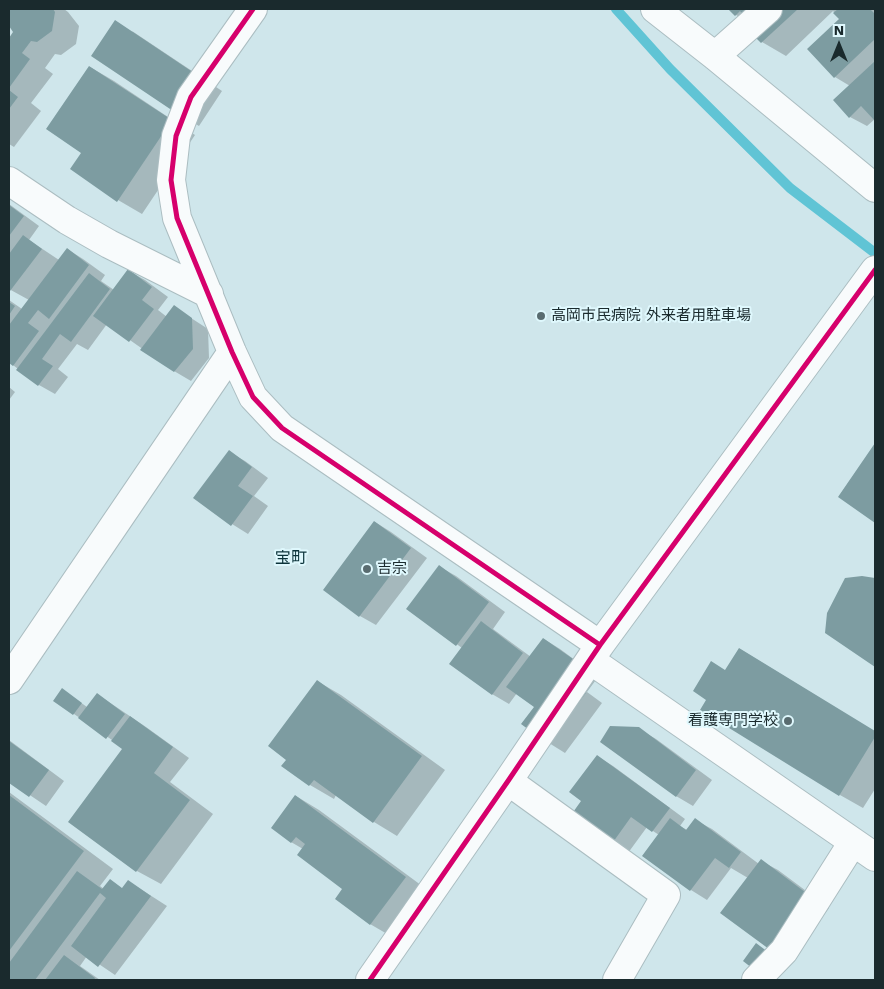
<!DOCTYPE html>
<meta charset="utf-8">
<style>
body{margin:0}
#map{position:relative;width:884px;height:989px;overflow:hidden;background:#cfe6eb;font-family:"Work Sans",sans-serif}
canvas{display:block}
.frame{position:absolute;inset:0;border:10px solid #1a2a2d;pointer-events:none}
.north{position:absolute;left:814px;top:20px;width:50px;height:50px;-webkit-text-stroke:4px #dff8fd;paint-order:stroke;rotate:0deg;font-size:14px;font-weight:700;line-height:20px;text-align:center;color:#1a2a2d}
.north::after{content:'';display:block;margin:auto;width:18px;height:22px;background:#1a2a2d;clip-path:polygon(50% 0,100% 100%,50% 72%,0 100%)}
</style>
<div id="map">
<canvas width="884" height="989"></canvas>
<div class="frame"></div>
<div class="north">N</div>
</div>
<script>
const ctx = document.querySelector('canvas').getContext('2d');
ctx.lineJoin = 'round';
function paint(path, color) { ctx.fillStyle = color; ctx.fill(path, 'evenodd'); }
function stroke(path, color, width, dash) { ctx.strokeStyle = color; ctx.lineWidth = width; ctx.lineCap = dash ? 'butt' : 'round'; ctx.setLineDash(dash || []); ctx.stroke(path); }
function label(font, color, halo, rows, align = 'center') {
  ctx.font = font + ' "Work Sans","Noto Sans JP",sans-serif'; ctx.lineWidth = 4; ctx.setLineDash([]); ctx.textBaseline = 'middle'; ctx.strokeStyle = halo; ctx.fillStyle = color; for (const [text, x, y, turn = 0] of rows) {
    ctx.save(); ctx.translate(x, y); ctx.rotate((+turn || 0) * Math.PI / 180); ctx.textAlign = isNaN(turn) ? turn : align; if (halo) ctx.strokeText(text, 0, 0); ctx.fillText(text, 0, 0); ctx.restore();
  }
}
const shadow = new Path2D(`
 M10,9H64L68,12L79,26L76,44L61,55L55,54L45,68L53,74L31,103L41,111L14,147L9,144V40L15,32L9,23Z
 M730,9H875V119L867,126L850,117V86L835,77L841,19L833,11L786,56L762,42L749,22L736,15Z
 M132,31L222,91L199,126L182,116Z
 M90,67L114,81L195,135L142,214L118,200L83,152Z
 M9,204L39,226L29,240L59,260L67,249L83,259L105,275L101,281L114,290L129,271L145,280L168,297L158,310L167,317L174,307L208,329L209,358L191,381L174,371L107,324L88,350L77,344L58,369L68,377L55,394L39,385L9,362V300L22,309L29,300L9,289Z
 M9,387L15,392L9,400Z
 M875,445V522L839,496Z
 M229,452L245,461L268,478L254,496L268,506L248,534L232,524Z
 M375,522L391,532L427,558L376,625L360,616L325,590Z
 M440,567L456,576L505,612L493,629L531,657L544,639L560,649L598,677L587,692L602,703L565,753L549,743L535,707L517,693L509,704L492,694L462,648L408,608Z
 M862,577L875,579V665L826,632Z
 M740,649L875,732V789L863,808L840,795L726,671Z
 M317,681L341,695L445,770L397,836L374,822L336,795L334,799L310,785L283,766L288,759Z
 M63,690L87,707L97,694L146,727L189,758L170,782L213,814L161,884L137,871L69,822L131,756L115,742L55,701Z
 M639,729L656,739L712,780L693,806L676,796Z
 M9,740L64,781L46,806L9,781Z
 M597,756L613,766L685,819L680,826L687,830L695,820L712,829L759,864L761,861L778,870L829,908L790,961L748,878L731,868L707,900L691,890L644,855L659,835L647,827L628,853L612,844L583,800Z
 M9,792L113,869L100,886L104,889H122L128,881L167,906L115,975L87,956L80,966L100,980H9Z
 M296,796L319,810L429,891L394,938L370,924L344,889L303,849L291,842Z`);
const stream = new Path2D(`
 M616,9L670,69L790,188L875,253`);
const building = new Path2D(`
 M9,9H53L55,12L52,31L37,42L31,41L22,53L30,59L9,88V38L13,32L9,26Z
 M728,9H798L761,43L744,26L749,21L740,11L735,16Z
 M838,9H870L875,14V39L834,78L807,49L839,19L833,13Z
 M115,20L206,81L182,117L91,56Z
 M875,61V121L861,106L849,118L833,100Z
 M89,66L172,120L117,202L70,169L81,153L46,129Z
 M9,90L18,97L9,109Z
 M9,205L24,216L9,236Z
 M23,235L42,249L10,291L9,290V254Z
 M67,248L89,265L49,319L38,310L28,323L39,331L13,366L9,363V325Z
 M128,269L152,287L142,300L154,309L129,342L93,316Z
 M89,273L110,289L71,342L60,334L42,359L53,366L38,386L16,370Z
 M9,302L15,306L9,315Z
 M174,305L192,318L193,349L174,372L140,350Z
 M875,443V523L838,497Z
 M229,450L252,467L238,486L253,496L231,526L193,498Z
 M374,521L411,548L359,617L323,590Z
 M439,565L489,602L456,646L406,609Z
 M862,576L875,578V667L825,633L827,613L845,578Z
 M481,621L523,653L492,695L449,664Z
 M543,638L583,666L571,682L586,693L548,744L521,724L534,707L506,687Z
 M739,648L875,731V737L839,796L700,710L706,700L693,691L711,661L725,670Z
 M317,680L422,756L373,823L314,780L309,786L281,766L286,760L268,746Z
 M62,688L82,703L73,715L53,701Z
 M97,693L125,714L106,739L78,718Z
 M130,716L173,747L154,773L190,800L136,872L68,822L122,749L111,741Z
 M610,726L639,727L696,770L676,797L600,742Z
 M9,741L49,770L29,797L9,783Z
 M597,755L670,808L652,832L631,817L611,845L571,815L581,801L569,792Z
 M9,795L84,851L9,951Z
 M295,795L406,877L370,925L335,899L342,889L297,855L305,844L296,837L291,843L271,828Z
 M670,818L686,830L695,818L741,852L729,868L715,858L690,891L642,856Z
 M761,859L813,898L773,952L720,913Z
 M77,871L102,889L110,879L122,888L128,880L151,896L98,967L71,946L106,898L100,893L35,980H9V963Z
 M756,943L780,961L766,979L743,961Z
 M64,955L95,978L94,980H45Z`);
const minor = new Path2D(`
 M253,9L191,97L176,136L171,180L177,218L232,352L253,397L282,428L600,645
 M655,9L715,56L875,188
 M715,56L768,9
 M9,181L67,220L109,244L209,294
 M590,660L875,857
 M9,680L232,352
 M508,781L666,895L617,980
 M370,980L508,781L600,645L875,270
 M756,980L784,951L853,842`);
const cycleway = new Path2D(`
 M253,9L191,97L176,136L171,180L177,218L232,352L253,397L282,428L600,645
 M370,980L508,781L600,645L875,270`);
const markers = [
 [541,316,5,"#596c70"],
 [367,569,5,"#596c70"],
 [788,721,5,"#596c70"]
];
const poiNames = [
 ["高岡市民病院 外来者用駐車場",551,316],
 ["吉宗",377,569],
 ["看護専門学校",778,721,"right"]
];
const neighbourhoodNames = [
 ["宝町",291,558]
];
paint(shadow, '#0003');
stroke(stream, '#60c4d5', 10);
paint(building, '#7d9ca1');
stroke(minor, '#abbdc1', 30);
stroke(minor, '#f8fbfc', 28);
stroke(cycleway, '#d6006c', 5);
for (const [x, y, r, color] of markers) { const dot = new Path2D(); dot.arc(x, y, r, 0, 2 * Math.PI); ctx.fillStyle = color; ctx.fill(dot); stroke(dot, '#dff8fd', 2); }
label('15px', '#1a2a2d', '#dff8fd', poiNames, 'left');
label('16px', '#0b333a', '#dff8fd', neighbourhoodNames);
</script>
